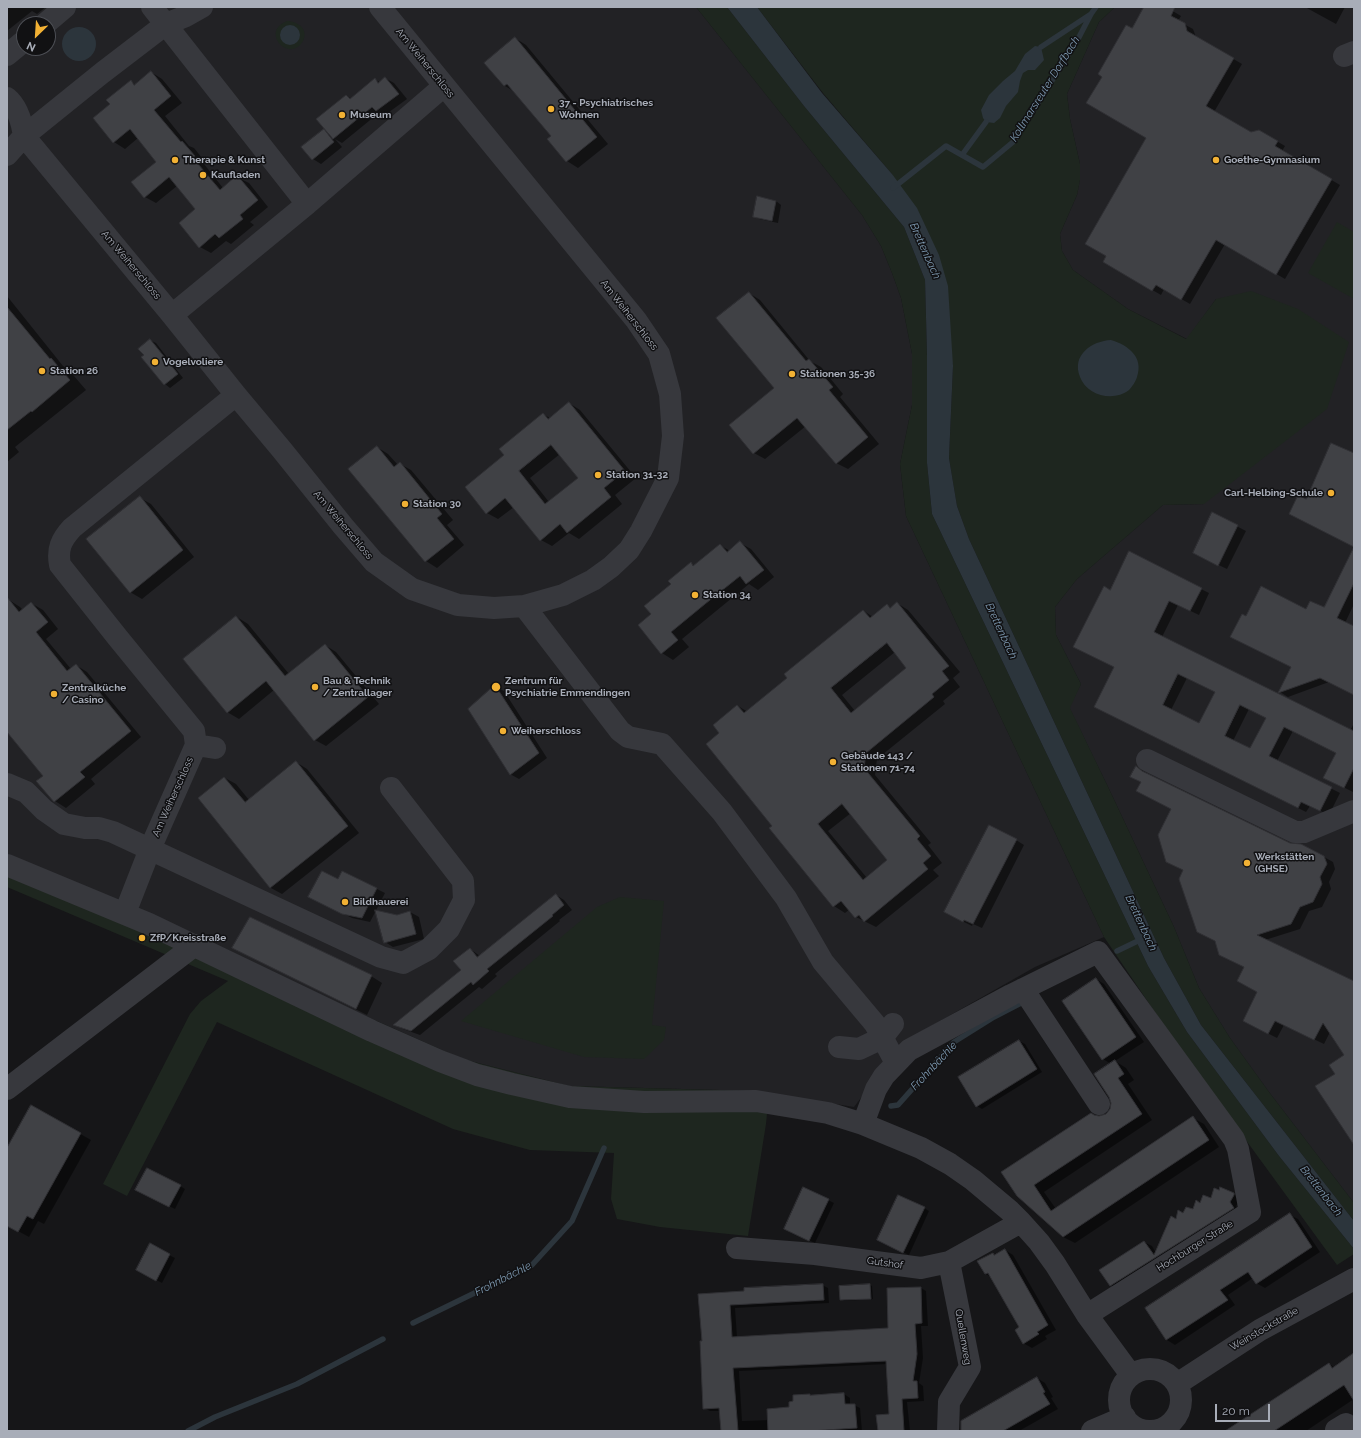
<!DOCTYPE html>
<meta charset="utf-8">
<style>
body{margin:0}
#map{position:relative;width:1361px;height:1438px;overflow:hidden;background:#161618;font-family:Raleway,sans-serif}
canvas{display:block}
.frame{position:absolute;inset:0;border:8px solid #a8adb8;pointer-events:none}
.north{position:absolute;left:16px;top:16px;width:40px;height:40px;box-sizing:border-box;background:#111113;border:1px solid #4d4f55;border-radius:50%;rotate:205deg;font-size:11px;font-weight:700;line-height:16px;text-align:center;color:#a8adb8}
.north::after{content:'';display:block;margin:auto;width:14px;height:18px;background:#f2b134;clip-path:polygon(50% 0,100% 100%,50% 72%,0 100%)}
.scale{position:absolute;left:1215px;top:1404px;width:55px;height:18px;box-sizing:border-box;border:2px solid #a8adb8;border-top:0;padding-left:5px;font-size:12px;line-height:14px;white-space:nowrap;color:#a8adb8;-webkit-text-stroke:3px #111113;paint-order:stroke}
</style>
<div id="map">
<canvas width="1361" height="1438"></canvas>
<div class="frame"></div>
<div class="north">N</div>
<div class="scale">20 m</div>
</div>
<script>
const ctx = document.querySelector('canvas').getContext('2d');
ctx.lineJoin = 'round';
function paint(path, color) { ctx.fillStyle = color; ctx.fill(path, 'evenodd'); }
function stroke(path, color, width, dash) { ctx.strokeStyle = color; ctx.lineWidth = width; ctx.lineCap = dash ? 'butt' : 'round'; ctx.setLineDash(dash || []); ctx.stroke(path); }
function label(font, color, halo, rows, align = 'center') {
  ctx.font = font + ' Raleway,sans-serif'; ctx.lineWidth = 3; ctx.setLineDash([]); ctx.textBaseline = 'middle'; ctx.strokeStyle = halo; ctx.fillStyle = color; for (const [text, x, y, turn = 0] of rows) {
    ctx.save(); ctx.translate(x, y); ctx.rotate((+turn || 0) * Math.PI / 180); ctx.textAlign = isNaN(turn) ? turn : align; if (halo) ctx.strokeText(text, 0, 0); ctx.fillText(text, 0, 0); ctx.restore();
  }
}
const built = new Path2D(`
 M7,7H696L862,215L881,246L892,273L901,298L912,354V405L900,464L906,516L1104,937L1035,967L903,1042L854,1107L756,1091L569,1086L462,1059L7,857ZM24,24H48V48H24Z
 M1115,7H1354V1203L1269,1092L1230,1038L1199,988L1174,927L1110,791L1069,707L1081,684L1056,635L1055,607L1077,579L1163,505L1204,504L1216,299L1187,339L1128,309L1073,270L1062,251L1060,234L1077,195L1080,179V164L1070,119L1067,94L1099,22Z`);
const green = new Path2D(`
 M696,7H727L804,106L904,227L925,280L927,355V463L932,514L1148,966L1187,1032L1279,1156L1354,1249V1254L1337,1265L1186,1058L1104,937L906,516L900,464L912,405V354L901,298L892,273L881,246L862,215Z
 M757,7H1115L1099,22L1067,94L1070,119L1080,164V180L1077,195L1060,234L1062,251L1073,270L1128,309L1186,339L1216,299L1251,291L1298,309L1349,342L1327,409L1204,504L1163,505L1077,579L1055,607L1056,635L1081,684L1070,708L1110,791L1174,927L1199,988L1230,1038L1269,1092L1354,1203V1221L1201,1025L1164,958L969,539L957,506L949,458L953,366L892,174L823,93Z
 M287,21C298,21 309,30 303,41C290,64 259,32 287,21ZM282,30L299,37L296,43L280,37Z
 M1337,222L1354,232V299L1308,273Z
 M7,857L462,1059L569,1086L756,1091L769,1093L766,1124L748,1236L660,1227L617,1219L611,1199L614,1153L530,1150L453,1129L217,1022L127,1196L103,1184L190,1014L201,1001L228,981L7,887Z
 M620,897L664,901L652,1025L666,1027L664,1040L644,1059L584,1057L461,1021L597,907Z`);
const water = new Path2D(`
 M727,7H757L822,93L892,174L917,208L939,255L948,286L953,366L949,458L957,506L969,539L1164,958L1201,1025L1354,1221V1249L1279,1156L1187,1032L1148,966L932,514L927,463V355L925,280L904,227L804,106Z
 M280 35a10 10 0 1 1 20 0a10 10 0 1 1-20 0Z
 M62 44a17 17 0 1 1 34 0a17 17 0 1 1-34 0Z
 M1035,46L1041,47L1044,60L1035,70H1028L1023,73L1020,81L1018,92L1006,106L1000,118L994,123L986,122L983,118L981,110L989,95L1003,81L1015,71L1025,54Z
 M1111,340C1128,345 1144,357 1137,377C1136,381 1132,387 1129,390C1114,402 1087,396 1080,377C1071,355 1092,341 1111,340Z`);
const shadow = new Path2D(`
 M7,7H46L37,14L32,11L7,31Z
 M1145,7H1166L1181,16L1178,21L1193,29L1196,37L1242,64L1214,112L1251,133L1268,136L1285,146L1282,151L1340,185L1285,279L1225,244L1190,304L1164,289L1161,295L1104,262L1148,138L1132,29Z
 M1305,7H1345L1336,24Z
 M515,38L526,45L608,144L578,168L567,161L549,139L552,136L515,92L505,86Z
 M151,72L162,79L182,103L165,116L189,146L194,148L206,163L204,164L223,188L237,177L249,183L268,207L250,222L254,225L231,244L226,241L211,253L200,247L197,209L177,186L156,203L145,197L158,162L138,138L125,149L114,142L94,118L111,105L131,82L136,85Z
 M385,78L394,83L407,99L385,115L380,112L342,143L335,139L342,147L321,164L313,159L303,147L324,131L330,134L346,96L352,99L375,80L380,82Z
 M758,198L776,201L781,205L778,223L759,219L754,216Z
 M749,293L760,300L810,361L821,367L843,394L840,397L879,444L848,469L836,463L806,426L765,459L754,453L775,388Z
 M7,296L63,366L68,369L86,390L15,447L19,452L7,462Z
 M150,340L156,343L183,378L170,388L165,384L143,357L145,355Z
 M569,403L580,410L636,478L615,495L622,504L579,539L569,533L552,546L541,540L514,507L498,519L487,513L505,455L543,414L550,418ZM560,454L579,479L549,502L530,478Z
 M377,447L388,454L398,465L400,464L411,470L453,520L447,525L464,545L437,568L426,561Z
 M140,498L151,504L194,557L142,599L130,592Z
 M1213,514L1246,531L1227,569L1202,557Z
 M740,543L751,549L774,577L758,590L749,584L682,639L689,647L673,660L662,653L652,615L672,584L691,564L695,566L720,545L730,551Z
 M1354,549V604L1345,623L1354,627V694L1329,682L1288,697L1280,692L1292,667L1247,617L1324,609Z
 M1201,589L1209,593L1199,615L1178,605L1162,637L1350,731L1354,723V789L1353,792L1333,782L1337,753L1293,731L1277,761L1340,793L1329,815L1310,806L1306,812L1104,711L1115,667L1110,591ZM1187,678L1216,692L1200,724L1171,710ZM1249,709L1267,718L1251,750L1233,741Z
 M9,600L20,607L23,610L31,603L43,610L58,629L46,639L71,669L76,665L87,672L141,737L91,779L95,784L66,808L55,801L44,776L7,731V601Z
 M897,603L908,610L960,672L953,678L960,687L943,701L945,704L877,759L875,775L931,843L928,845L942,863L933,870L939,876L876,927L856,917L850,909L845,913L834,906L774,826L721,733L738,706L748,712L788,678L864,611L873,617L887,605L891,608ZM895,652L908,668L855,711L842,695ZM851,813L889,860L867,878L828,831Z
 M237,617L248,624L289,674L325,645L336,652L379,704L326,746L315,740L274,690L239,719L227,712Z
 M496,687L504,691L547,758L519,779L510,774Z
 M296,762L307,769L359,833L282,894L271,888L199,798L225,778L236,784L249,800Z
 M1136,767L1145,772L1149,776L1289,844L1324,857L1333,862L1335,869L1329,882L1331,889L1322,907L1309,911L1300,929L1265,940L1305,959L1306,958L1354,982V1143L1336,1074L1346,1055L1330,1032L1324,1044L1284,1025L1277,1038L1253,1026L1259,992L1245,967L1216,942L1198,932L1184,871L1177,867L1172,809L1142,782Z
 M1016,840L1024,845L982,928L973,924L972,926L954,917Z
 M338,880L377,889L385,893L370,922L352,918L318,901Z
 M556,895L564,900L572,910L559,920L560,921L495,974L497,976L482,989L479,987L420,1035L403,1029L395,1025L462,970L470,949L480,956Z
 M410,912L419,917L424,939L393,947L385,942L397,916Z
 M233,948L371,976L382,983L367,1015Z
 M1096,979L1104,984L1144,1042L1115,1061L1126,1068L1134,1080L1128,1084L1152,1120L1044,1192L1056,1209L1193,1118L1204,1124L1219,1147L1075,1243L1063,1237L1018,1195L1095,1117L1107,1115L1111,1110V1064L1103,1059Z
 M1019,1041L1025,1044L1042,1072L982,1109L977,1106Z
 M31,1106L91,1140L44,1224L38,1221L29,1237L7,1225V1150Z
 M180,1186L185,1189L175,1209L142,1193Z
 M1233,1194L1241,1198L1236,1206L1240,1212L1118,1289L1111,1285L1144,1242L1152,1246L1156,1253L1177,1221L1184,1214L1211,1199Z
 M828,1200L834,1203L815,1243L790,1232Z
 M924,1208L929,1211L909,1255L883,1243Z
 M1290,1215L1298,1219L1320,1252L1265,1288L1256,1283L1253,1278L1228,1295L1235,1305L1175,1345L1167,1340L1146,1308Z
 M1005,1250L1013,1255L1056,1330L1045,1336L1047,1339L1032,1348L1023,1343L1020,1328L991,1277L986,1274L993,1254L995,1255Z
 M169,1255L175,1258L162,1283L143,1273Z
 M822,1285L828,1288L829,1303L735,1308L737,1337L890,1329L921,1288L926,1291L928,1326H921L923,1358L919,1383L923,1386L924,1401L907,1402L910,1431H879L890,1415L888,1364L739,1371L742,1421L769,1420L810,1395L813,1396L844,1394L850,1398V1405H854L860,1408L862,1431H722L720,1411H710L704,1408L703,1342L699,1295Z
 M870,1285L872,1286L873,1299L844,1301L841,1299Z
 M1354,1354V1399L1306,1431H1232L1329,1364L1334,1367Z
 M1037,1378L1045,1383L1053,1397L1051,1398L1058,1409L1019,1431H965Z`);
const stream = new Path2D(`
 M1041,47L1091,14
 M962,155L986,122
 M893,188L946,146L983,167L1013,142L1077,41L1091,14L1096,7
 M1117,951L1142,939
 M891,1106L898,1105L954,1042L994,1017L1021,1003
 M413,1323L532,1265L572,1221L604,1148
 M188,1431L215,1417L297,1384L383,1339`);
const building = new Path2D(`
 M1144,7H1175L1171,16L1185,23L1187,31L1234,58L1206,106L1251,132L1259,130L1278,141L1275,146L1332,179L1276,275L1216,240L1181,300L1156,285L1152,291L1103,262L1106,256L1085,244L1146,138L1086,103L1102,77L1098,74L1126,25L1132,28Z
 M515,37L597,137L566,162L547,139L551,136L507,84L504,86L484,63Z
 M151,71L171,96L154,110L181,142L182,141L195,156L193,158L220,190L237,175L258,200L240,215L243,219L219,238L215,234L199,248L179,223L195,209L169,177L144,198L131,182L156,162L130,129L113,143L93,118L110,104L106,100L131,80L134,85Z
 M385,77L399,94L376,111L372,107L333,139L316,119L346,95L350,99L375,78L378,83Z
 M324,129L334,142L312,160L301,147Z
 M757,196L776,201L772,221L753,217Z
 M749,292L806,361L809,359L833,387L829,390L868,437L836,464L797,418L753,454L729,425L774,388L716,318Z
 M7,307L50,359L51,358L70,380L32,412L31,411L7,430Z
 M150,339L178,374L164,385L141,357L144,355L138,349Z
 M569,402L625,471L604,488L611,497L567,533L560,524L540,541L505,498L486,514L465,487L504,455L499,449L543,413L548,419ZM551,445L578,478L545,504L519,471Z
 M1331,443L1354,453V547L1289,514L1298,495L1306,499Z
 M377,446L394,467L400,462L442,514L437,518L454,539L425,562L348,469Z
 M140,496L183,550L130,593L86,539Z
 M1212,512L1238,525L1218,566L1193,553Z
 M740,541L764,570L746,584L740,576L705,604L671,632L678,640L661,654L638,625L651,614L644,606L671,584L668,581L691,562L693,566L720,544L727,552Z
 M1354,547V583L1337,618L1354,626V695L1320,678L1278,693L1291,667L1230,637L1242,614L1246,616L1261,586L1306,609L1310,601L1324,607Z
 M1129,551L1202,588L1190,611L1169,601L1154,632L1354,731V768L1344,788L1323,778L1336,753L1284,727L1269,756L1332,787L1320,811L1301,802L1298,808L1094,707L1114,667L1073,647L1104,586L1110,590ZM1178,674L1215,692L1199,723L1163,705ZM1240,705L1266,718L1250,748L1225,736Z
 M7,597L19,612L31,602L48,622L36,632L67,671L76,664L131,731L80,772L85,777L54,802L36,781L43,776L7,732Z
 M897,602L949,666L942,671L949,680L932,694L934,697L866,753L864,768L920,836L917,839L931,856L923,863L928,869L864,922L859,915L855,918L841,901L833,907L769,828L772,826L706,744L719,733L713,725L737,705L744,713L787,678L784,674L863,610L870,618L887,604L890,608ZM887,643L906,668L851,713L831,688ZM842,804L887,860L863,880L818,824Z
 M236,616L285,676L325,644L368,697L314,741L266,681L227,713L183,659Z
 M495,685L539,753L510,775L468,709Z
 M296,761L348,826L270,888L198,798L224,777L245,802Z
 M1136,766L1142,771L1290,843L1301,844L1324,856L1327,864L1320,877L1322,884L1313,902L1300,907L1291,924L1257,935L1354,981V1145L1315,1086L1335,1074L1329,1065L1344,1055L1323,1023L1314,1040L1275,1021L1268,1034L1243,1021L1257,992L1237,981L1244,967L1219,955L1215,941L1197,932L1179,879L1183,870L1166,862L1158,835L1171,809L1136,791L1141,782L1130,777Z
 M989,825L1017,839L973,924L964,920L963,922L944,912Z
 M322,871L338,879L342,871L377,888L362,918L342,914L308,897Z
 M556,894L564,905L552,915L553,916L487,969L489,971L473,985L471,982L411,1031L393,1025L461,970L453,961L470,948L477,957Z
 M375,910L397,915L410,911L416,934L384,943Z
 M250,917L372,975L356,1009L232,948Z
 M1096,978L1136,1037L1102,1060L1062,1001Z
 M1019,1040L1037,1069L976,1107L958,1077Z
 M1115,1060L1124,1074L1118,1078L1142,1114L1034,1185L1051,1211L1193,1116L1209,1140L1063,1237L1017,1196L1001,1172L1091,1113L1094,1115L1099,1116L1106,1114L1110,1109L1111,1103L1109,1097L1094,1074Z
 M31,1105L81,1133L33,1219L27,1216L18,1232L7,1226V1148Z
 M147,1168L181,1185L169,1207L135,1190Z
 M803,1187L829,1199L809,1241L784,1229Z
 M1220,1187L1234,1193V1195L1230,1202L1234,1208L1110,1286L1099,1270L1144,1241L1154,1255L1171,1216L1176,1219L1178,1210L1183,1213L1186,1207L1193,1209L1196,1200L1200,1203L1203,1195L1211,1198L1214,1188L1219,1190Z
 M898,1195L925,1207L903,1253L877,1240Z
 M1290,1213L1312,1247L1256,1284L1248,1272L1220,1290L1228,1300L1166,1340L1145,1308Z
 M150,1243L170,1254L156,1281L136,1270Z
 M1005,1249L1048,1325L1037,1332L1039,1334L1023,1344L1015,1330L1019,1327L988,1273L985,1274L977,1261L993,1253L994,1255Z
 M823,1284L824,1300L730,1305L732,1337L888,1328L887,1288L921,1287L922,1323L915,1324L917,1354L913,1381H917L918,1398L902,1399L904,1431H878L876,1415L889,1414L886,1361L733,1368L738,1431H721L719,1408L703,1409L700,1341H702L698,1294L744,1291V1288Z
 M870,1284L871,1299L840,1300L839,1286Z
 M1354,1353V1401L1344,1385L1274,1431H1225L1329,1363L1332,1368Z
 M1037,1377L1045,1392L1043,1393L1050,1404L1003,1431H961V1421Z
 M844,1393L845,1404H855L857,1428L810,1431H768L767,1409L789,1407V1402L793,1401V1395L810,1394V1395Z`);
const minor = new Path2D(`
 M152,7L307,204
 M45,24L65,7
 M7,55L24,41
 M1344,56L1354,52
 M7,98C18,107 22,123 24,136L172,315L236,395L282,450L343,526L374,562L412,589L458,605L494,608L524,606L563,595L593,580L611,567L629,550L641,531L668,478L673,436L670,394L659,354L636,320L380,7
 M7,155L24,136L102,73L166,24L186,16L202,7
 M172,315L307,204L444,86
 M524,606L620,731L628,737L662,744L722,812L786,898L823,962L875,1024L896,1063
 M196,745L215,748
 M1147,760L1295,832H1304L1354,811
 M7,784L26,792L44,810L64,824L85,828H99L113,832L381,957L403,963L429,949L449,929L464,900L463,881L391,788
 M7,865L149,924L372,1031L440,1061L477,1075L512,1084L570,1097L644,1102L756,1101L828,1113L863,1124L921,1148L950,1164L973,1180L1010,1211L1021,1222L1039,1242L1055,1264L1087,1315L1131,1375
 M125,913L150,849L196,745L194,731L118,638L60,565C57,549 61,540 72,528L236,395
 M1023,989L1099,1104
 M839,1047L859,1049L882,1038L893,1024
 M7,1089L195,945
 M863,1124L876,1089L884,1076L909,1050L1011,995L1098,952L1234,1139L1238,1149L1250,1212L1087,1315
 M737,1248L815,1254L921,1268L949,1262L1021,1222
 M1119 1400a31 31 0 1 1 62 0a31 31 0 1 1-62 0Z
 M1177,1384L1260,1330L1354,1279
 M1336,1430L1346,1424L1351,1431
 M948,1431L949,1402L970,1367L949,1262
 M1092,1431L1125,1417`);
const markers = [
 [551,109,4,"#f2b134"],
 [342,115,4,"#f2b134"],
 [175,160,4,"#f2b134"],
 [1216,160,4,"#f2b134"],
 [203,175,4,"#f2b134"],
 [155,362,4,"#f2b134"],
 [42,371,4,"#f2b134"],
 [792,374,4,"#f2b134"],
 [598,475,4,"#f2b134"],
 [1331,493,4,"#f2b134"],
 [405,504,4,"#f2b134"],
 [695,595,4,"#f2b134"],
 [315,687,4,"#f2b134"],
 [496,687,5,"#f2b134"],
 [54,694,4,"#f2b134"],
 [503,731,4,"#f2b134"],
 [833,762,4,"#f2b134"],
 [1247,863,4,"#f2b134"],
 [345,902,4,"#f2b134"],
 [142,938,4,"#f2b134"]
];
const streetNames = [
 ["Am Weiherschloss",425,63,51],
 ["Am Weiherschloss",131,265,50],
 ["Am Weiherschloss",629,315,52],
 ["Am Weiherschloss",343,525,50],
 ["Am Weiherschloss",173,797,-66],
 ["Hochburger Straße",1195,1246,-32],
 ["Gutshof",885,1263,8],
 ["Weinstockstraße",1264,1329,-30],
 ["Quellenweg",963,1337,80]
];
const poiNames = [
 ["37 - Psychiatrisches",559,103],
 ["Wohnen",559,115],
 ["Museum",350,115],
 ["Therapie & Kunst",183,160],
 ["Goethe-Gymnasium",1224,160],
 ["Kaufladen",211,175],
 ["Vogelvoliere",163,362],
 ["Station 26",50,371],
 ["Stationen 35-36",800,374],
 ["Station 31-32",606,475],
 ["Carl-Helbing-Schule",1323,493,"right"],
 ["Station 30",413,504],
 ["Station 34",703,595],
 ["Bau & Technik",323,681],
 ["/ Zentrallager",323,693],
 ["Zentrum für",505,681],
 ["Psychiatrie Emmendingen",505,693],
 ["Zentralküche",62,688],
 ["/ Casino",62,700],
 ["Weiherschloss",511,731],
 ["Gebäude 143 /",841,756],
 ["Stationen 71-74",841,768],
 ["Werkstätten",1255,857],
 ["(GHSE)",1255,869],
 ["Bildhauerei",353,902],
 ["ZfP/Kreisstraße",150,938]
];
const waterNames = [
 ["Kollmarsreuter Dorfbach",1045,89,-58],
 ["Brettenbach",925,251,66],
 ["Brettenbach",1001,631,65],
 ["Brettenbach",1141,923,65],
 ["Frohnbächle",934,1066,-47],
 ["Brettenbach",1321,1191,52],
 ["Frohnbächle",503,1279,-27]
];
paint(built, '#222225');
paint(green, '#1e261f');
paint(water, '#2c353c');
paint(shadow, '#0007');
stroke(stream, '#2c353c', 5.5);
paint(building, '#404145');
stroke(building, '#303034', 1);
stroke(minor, '#37383d', 22);
for (const [x, y, r, color] of markers) { const dot = new Path2D(); dot.arc(x, y, r, 0, 2 * Math.PI); ctx.fillStyle = color; ctx.fill(dot); stroke(dot, '#111113', 1.5); }
label('10px', '#a8adb8', '#111113', streetNames);
label('bold 10px', '#a8adb8', '#111113', poiNames, 'left');
label('italic 11px', '#7f9bb3', '#111113', waterNames);
</script>
